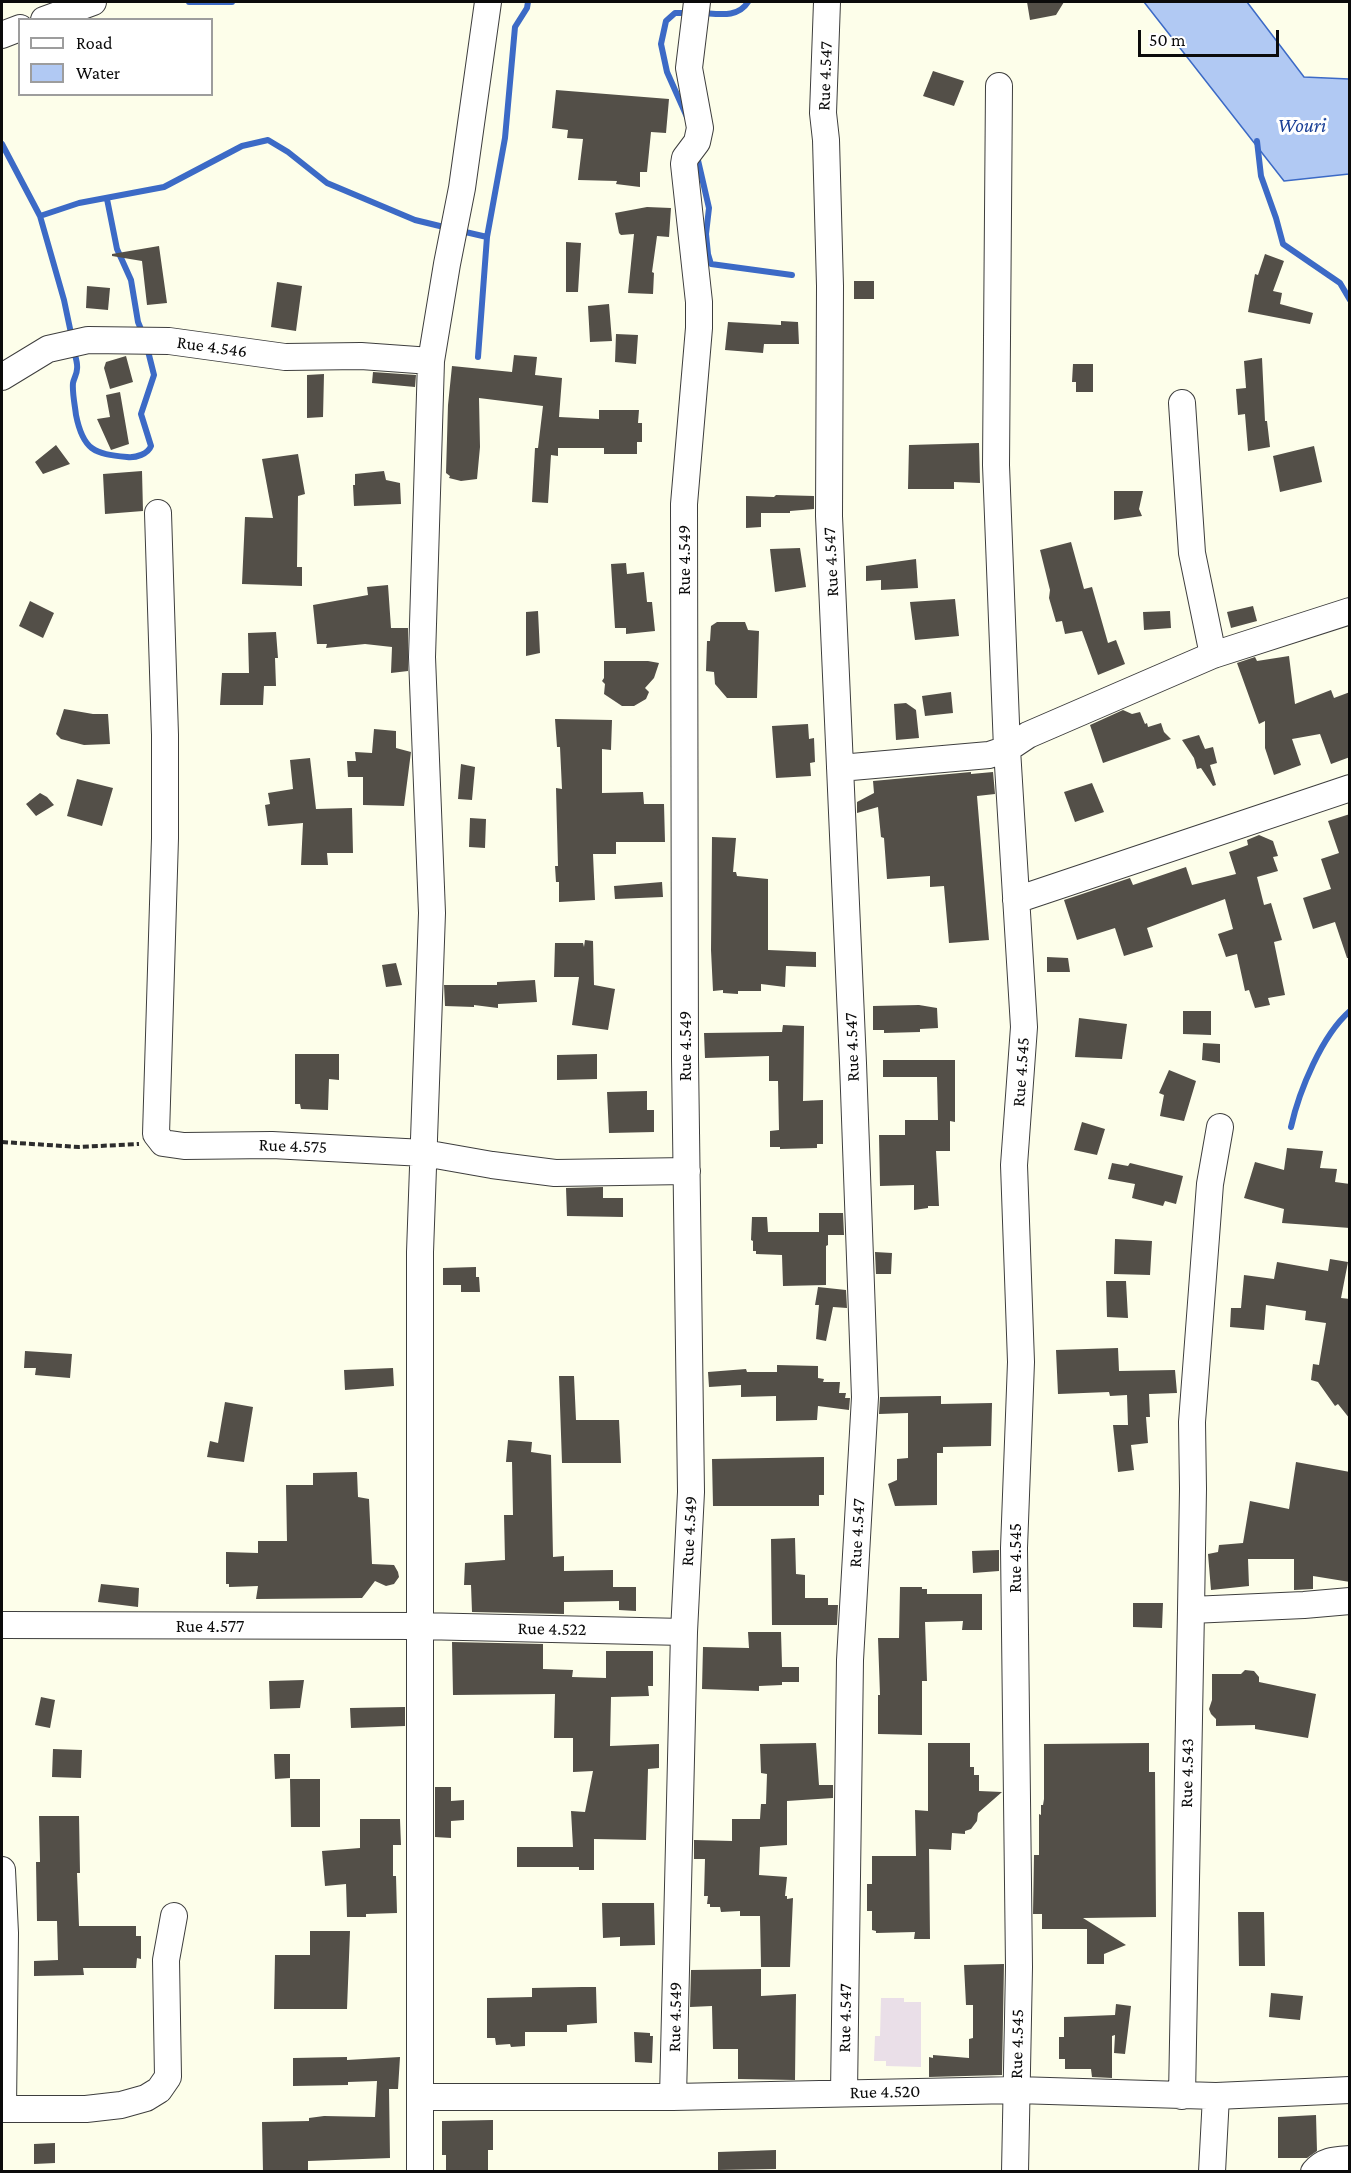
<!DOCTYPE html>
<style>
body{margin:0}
#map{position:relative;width:1351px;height:2173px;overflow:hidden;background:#fdfeea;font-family:"Crimson Pro",serif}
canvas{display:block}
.frame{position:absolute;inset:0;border:3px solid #0b0b0b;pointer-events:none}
.legend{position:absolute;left:18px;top:18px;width:195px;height:78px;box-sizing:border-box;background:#fff;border:2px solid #9d9d9d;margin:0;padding:8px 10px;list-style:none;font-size:18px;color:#0b0b0b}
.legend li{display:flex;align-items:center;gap:12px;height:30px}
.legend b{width:30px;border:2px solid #9d9d9d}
.scale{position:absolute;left:1138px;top:30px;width:141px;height:27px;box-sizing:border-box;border:3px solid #0b0b0b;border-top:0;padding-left:8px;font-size:18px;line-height:21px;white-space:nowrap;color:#0b0b0b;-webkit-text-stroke:4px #fff;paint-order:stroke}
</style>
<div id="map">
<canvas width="1351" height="2173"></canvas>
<div class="frame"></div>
<ul class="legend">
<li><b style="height:8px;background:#fff"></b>Road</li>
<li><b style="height:16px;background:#b1c9f3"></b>Water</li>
</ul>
<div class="scale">50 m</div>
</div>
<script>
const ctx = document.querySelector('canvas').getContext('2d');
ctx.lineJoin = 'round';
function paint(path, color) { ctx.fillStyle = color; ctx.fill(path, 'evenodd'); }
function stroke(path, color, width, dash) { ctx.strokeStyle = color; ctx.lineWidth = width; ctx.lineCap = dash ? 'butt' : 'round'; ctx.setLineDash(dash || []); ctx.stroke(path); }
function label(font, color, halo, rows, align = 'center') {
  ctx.font = font + ' "Crimson Pro",serif'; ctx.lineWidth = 6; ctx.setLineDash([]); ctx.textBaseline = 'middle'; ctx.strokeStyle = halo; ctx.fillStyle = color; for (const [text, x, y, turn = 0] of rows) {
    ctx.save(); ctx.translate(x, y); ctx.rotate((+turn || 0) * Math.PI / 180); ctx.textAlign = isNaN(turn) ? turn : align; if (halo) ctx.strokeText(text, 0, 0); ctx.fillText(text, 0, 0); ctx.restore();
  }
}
const industrial = new Path2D(`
 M881,1998H904V2002H921V2067L886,2066V2061H874L875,2036H880Z`);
const water = new Path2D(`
 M1144,2H1247L1304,77L1349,79V174L1284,181Z`);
const stream = new Path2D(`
 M189,2H232
 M703,13C719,14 738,18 748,2
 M687,117L667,72L661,44L666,21L675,13H689
 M1257,141L1261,176L1276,218L1283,244L1340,283L1350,300
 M2,144L40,216L64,300L72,338
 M697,156L709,208L706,234L708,254L711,264L792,275
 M107,199L117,249L131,280L138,322L143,334
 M40,216L79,203L164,187L242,146L268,140L288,152L327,183L415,220L448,228
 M461,231L487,237
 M74,351C75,356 78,363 77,369C77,374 74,378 73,383C72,392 75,406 76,415C83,450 94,454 127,457C136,458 148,454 151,446L141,414L154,375L147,347
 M478,357L487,237L505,138L515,27L527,8L528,2
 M1291,1127C1299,1091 1322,1035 1350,1011`);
const building = new Path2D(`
 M1027,2H1064L1056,15L1030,20Z
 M933,71L964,81L954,106L923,96Z
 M556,90L669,99L666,133L651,132L647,172H640V187L616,184L617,181L578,180L583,139L567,138L568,130L552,128Z
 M647,207L671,208L669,237L657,236L652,272L654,273L653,294L628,293L634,234L621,235L619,233L615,213Z
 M566,242L581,243L578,292H566Z
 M159,246L167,303L147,305L142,261L112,256V254Z
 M1265,254L1284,261L1273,291L1282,293L1280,304L1313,313L1310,324L1248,312L1255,274L1258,275Z
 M854,281H874V299H854Z
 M277,282L302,286L296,331L271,327Z
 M87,286L110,288L108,310L86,308Z
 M609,304L612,341L590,342L588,306Z
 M781,321L798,322L799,344H764L763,353L725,350L728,322L781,325Z
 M616,334L638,335L636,364L615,362Z
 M514,355L537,357L535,375L562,378L559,417L599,419V410H639L638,423H642V442H637V454H604V448H558V456L551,455L548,503L532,502L535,448H538L543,406L479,398L480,447L477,479L461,481L449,478L450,476L446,473L448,405L452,366L512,372Z
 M126,356L133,382L110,389L104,368L106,362Z
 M1262,358L1265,421H1267L1270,447L1248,451L1245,414L1238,415L1236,389L1246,388L1244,361Z
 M1073,364H1093V392H1076V382H1072Z
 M373,372L416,375L415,387L372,383Z
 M324,374L323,417L307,418V375Z
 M120,392L129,444L111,450L97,419L110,417L106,395Z
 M979,443L980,483L954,482V489H908L909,445Z
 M56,445L70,464L43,474L35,462Z
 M1314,446L1322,482L1280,492L1273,456Z
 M298,454L305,494L298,496L297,567H302V586L242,584L245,517L273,518L262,459Z
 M142,471L143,511L105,514L103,474Z
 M384,471L386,480L400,483L401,504L354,506L353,485H355V474Z
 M1114,491H1143L1139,509L1142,516L1114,520Z
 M776,495L814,496V509L790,511V513H761V527L746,528V496L774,497Z
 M1071,542L1084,589L1092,587L1108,643L1116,640L1125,664L1098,675L1082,631L1065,634L1062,621L1056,622L1049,598L1050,590L1040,550Z
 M800,548L806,587L775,592L770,549Z
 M916,559L918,588L881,590V580L866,581V566Z
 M626,563L627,574L644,572L647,602H652L655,631L626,634V628H615L611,564Z
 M388,585L391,628H408V671L391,673L392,647L365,644L326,648L327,644H317L313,605L368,595L367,587Z
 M955,599L959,636L915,640L910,602Z
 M30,601L54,613L43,638L19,626Z
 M1253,606L1257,621L1231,628L1227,612Z
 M538,611L540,653L526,656V612Z
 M1170,611L1171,628L1144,630L1143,612Z
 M717,622H745L748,630L759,631L757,698H727L715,684L714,672L706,671L707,641H710L711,626Z
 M276,632L278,658H275L276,686H264L263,705H220L222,673H249L248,633Z
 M1289,656L1295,704L1331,690L1334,698L1350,692V757L1331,764L1320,734L1292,739L1301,765L1274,775L1265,748V721L1259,724L1237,663L1255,657L1257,661Z
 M604,661H648L659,663L654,678L645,688L649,692L646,699L634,706H622L604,694L605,684L602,681L604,678Z
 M951,692L953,713L925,716L922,696Z
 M906,703L916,710L919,738L896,740L894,704Z
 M64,709L93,714H108L110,744L84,745L61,739L56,734Z
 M1123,710L1132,714L1140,712L1145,724L1147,723L1148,727L1161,723L1164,732L1171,739L1103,763L1090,725Z
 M555,719L612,720L611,750L602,749V793L643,792L644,804H664L665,842H616V854H593L595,900L559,902V882H556L555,866H558L556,788L562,789L560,747H557Z
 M808,724L809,739L814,738L815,762L810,763L811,776L776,778L772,726Z
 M374,729L396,731V748L411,752L404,806L363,805V777H348L347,761H356L355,752L372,753Z
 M1199,735L1205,749L1213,747L1217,763L1210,765L1216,785L1213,786L1201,768L1197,769L1194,758L1182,740Z
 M310,758L316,809L352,808L353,853H327L328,865H301L303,823L268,826L265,805L270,804L268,793L293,789L290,760Z
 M461,764L475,767L472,800L458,799Z
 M971,772V774L993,772L995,794L977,796L989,940L949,943L944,886L930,887V876L887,879L884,838L881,837L878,807L857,813V802L874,793L873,781Z
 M77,779L113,788L102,826L67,816Z
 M1092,783L1104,812L1075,822L1064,792Z
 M40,793L47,797L54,805L36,816L26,804Z
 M1350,814V958H1347L1335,922L1313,929L1303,898L1331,889L1321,859L1339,853L1328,821Z
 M470,818L486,819L485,848L469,847Z
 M1259,835L1273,841L1278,856L1273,857L1278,871L1257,877L1264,905L1271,903L1282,940L1274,942L1285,995L1268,998L1270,1005L1255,1008L1249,990L1245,991L1237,954L1226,957L1218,934L1233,929L1225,899L1147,928L1153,947L1124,956L1115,928L1077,940L1064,900L1130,878L1133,885L1186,867L1192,885L1236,874L1229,852L1248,845L1247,840Z
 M712,837L736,838L733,872H736L737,876L768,879V950L816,952V967L786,966L785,987L761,984V991H738V994L723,993V990L713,991L711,950Z
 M662,882L663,897L615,899L614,886Z
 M585,940L593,941L594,985L615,989L608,1030L572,1025L579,977H554L555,943H583L584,947Z
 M1047,957L1068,958L1070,972H1047Z
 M396,963L402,985L386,987L382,965Z
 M535,980L537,1002L498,1004V1008L474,1005V1007L445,1006L444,985H497V982Z
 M919,1005L937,1008L938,1028L920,1029V1032L884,1033V1030H873V1006Z
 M1183,1011H1211V1035L1183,1034Z
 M1079,1018L1127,1024L1122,1059L1075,1057Z
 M783,1025L804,1026L803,1101L823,1100V1144H817V1148L780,1149V1147H770V1131L779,1130L778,1081H769V1056L705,1058L704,1033L782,1032Z
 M1203,1043L1220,1044V1063L1202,1060Z
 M295,1054H339V1080L329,1079L328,1110L301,1109L300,1104H295Z
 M597,1054V1079L557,1080V1055Z
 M883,1060H955V1122L950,1121V1151H936L939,1206H928V1208L914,1210V1185L880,1186L879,1135H905V1120H938L937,1077H883Z
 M1169,1070L1196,1081L1184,1121L1160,1116L1164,1095L1159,1093Z
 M647,1091V1110H654V1132L609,1133L607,1092Z
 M1082,1122L1105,1129L1097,1155L1074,1150Z
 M1287,1148L1323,1151L1320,1168L1337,1169L1335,1182L1350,1184V1228L1282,1223L1284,1209L1244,1198L1255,1162L1284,1170Z
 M1112,1163L1128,1166L1130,1163L1183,1176L1176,1204L1165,1201L1163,1206L1132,1198L1135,1184L1108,1179Z
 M603,1187V1198H623V1217L567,1216L566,1188Z
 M819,1213H843L844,1235H828V1245L826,1246V1285L783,1286L782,1255L756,1254V1251H753V1241L751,1240L752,1217H767L768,1232H819Z
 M1115,1239L1152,1241L1150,1275L1114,1274Z
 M875,1252L892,1253L891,1274H876Z
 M1330,1259L1348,1262L1341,1298L1350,1299V1376L1348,1385L1350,1388V1419L1338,1404L1335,1406L1318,1382L1311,1380L1313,1364L1319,1365L1326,1323L1305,1320L1306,1311L1266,1305L1264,1330L1230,1327L1231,1308H1241L1244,1275L1274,1279L1277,1262L1328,1271Z
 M476,1267V1277H479L480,1292H461V1285H443V1268Z
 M1106,1281H1126L1128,1318L1107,1317Z
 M818,1287L846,1290L847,1308L833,1307L826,1341L816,1339L819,1305H815Z
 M1118,1348L1119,1371L1175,1370L1177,1393L1149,1394L1150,1417H1146L1148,1443L1131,1445L1134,1470L1118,1472L1113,1425H1128L1127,1395L1110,1396L1109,1392L1058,1394L1056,1350Z
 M25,1351L72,1354L70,1378L35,1375L36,1368H24Z
 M777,1365L818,1366V1378L824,1379L823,1382H840L839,1393H846L845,1398H850L849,1410L818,1406L817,1420L776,1421V1396L741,1397V1385L709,1387L708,1372L746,1369L747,1372H777Z
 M393,1368L394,1386L345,1390L344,1370Z
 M559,1376H574L576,1420H619L621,1463H562Z
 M941,1396V1404L992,1403L991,1446L943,1447V1453H937V1505L895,1506L888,1484L897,1480V1459L908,1458V1413L879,1414L880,1397Z
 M225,1402L253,1407L244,1462L207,1457L210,1441L218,1443Z
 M508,1440L532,1442L531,1452L551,1455L553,1557L564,1556V1571L613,1570V1587H636V1611L619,1610V1601L564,1602V1614L472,1612L471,1585H464L465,1563L505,1560L504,1515H513L512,1462H506Z
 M824,1457V1495H819V1506H713L712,1459Z
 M1296,1462L1350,1472V1582L1313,1576V1589L1294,1590V1559H1248L1249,1586L1211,1590L1208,1554L1218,1552L1219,1545L1243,1543L1250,1501L1289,1509Z
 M357,1472L358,1497L369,1499L372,1564L394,1565L398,1572L399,1577L394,1584L386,1586L375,1581L362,1598L256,1599L258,1586L229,1587V1584H226V1552L258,1553V1541H287L286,1485H313V1473Z
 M795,1538L796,1574L805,1575V1598H828V1605H838L837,1625H772L771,1539Z
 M999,1550V1571L973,1573L972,1551Z
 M101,1584L139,1588L138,1607L98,1602Z
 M900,1587H922V1589H927V1594H982V1630H962L963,1621L925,1622L927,1681H922V1735L878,1734V1695H880L878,1638H899Z
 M1133,1603H1163L1162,1628L1133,1627Z
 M748,1632H781L782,1667H799V1682H782V1685L759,1686V1691L702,1689L703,1647L749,1648Z
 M452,1642L543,1644V1669L573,1670L572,1677L606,1678V1651H653V1686H648L649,1696L611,1697L610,1746L659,1744V1768L648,1769L646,1840L594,1839V1870H579V1867H517V1847H573L571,1811L585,1812L593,1771L573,1772V1738H554L555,1694L453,1695Z
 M1245,1670L1254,1671L1259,1677V1682L1316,1694L1308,1738L1255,1729V1725L1216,1726V1719L1211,1714L1209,1709L1212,1700V1674H1241Z
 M304,1680L300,1708L270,1709L269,1681Z
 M41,1697L55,1700L50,1728L35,1725Z
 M405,1707V1726L351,1728L350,1708Z
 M816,1743L819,1785H833V1798L787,1801V1845L760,1847L759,1875L787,1877L785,1896H787V1899L793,1898L790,1967H761L760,1916H740V1911L721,1912L720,1907H710V1904H707L708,1896H704L705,1859H694V1840L732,1841V1819H760L761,1804H766L767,1774L761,1773L760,1744Z
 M928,1743H970V1767H974V1775H979V1791L1002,1792L978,1813L977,1821L971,1829L965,1831V1834L952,1833L951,1850L929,1849L930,1939H914L915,1932L876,1933V1931L872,1930V1911H867V1884H872V1856H916L915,1810L928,1811Z
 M1149,1743V1772H1155L1156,1917L1083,1918L1126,1945L1104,1954V1964H1087V1929H1042V1914H1033L1034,1855H1039V1814L1041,1815V1805H1043L1044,1799V1744Z
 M53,1749L82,1750L81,1778L52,1777Z
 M274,1754H290V1778L275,1779Z
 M290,1779H320V1827H291Z
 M435,1787H451V1801L464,1800V1820L451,1821V1838L435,1837Z
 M39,1816H79L80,1873H77L79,1926H136V1936H141V1959L137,1958L136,1968H83L84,1975L34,1976V1961L58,1960L57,1921H37L36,1862H40Z
 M360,1819H400L401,1845H393V1876H396L397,1913L366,1914V1917H347L346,1884L325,1886L322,1851L360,1848Z
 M602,1903H654L655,1945L620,1946V1937L603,1938Z
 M1238,1912H1264L1265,1966H1239Z
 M310,1931H350L347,2009H274L275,1955H310Z
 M1004,1964L1002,2075L929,2077V2057L933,2058V2055L969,2058V2039L973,2038V2005H966L964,1965Z
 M761,1969V1996L796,1994L795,2080L738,2079V2049H713L712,2006L690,2007L691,1970Z
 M582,1987H596L597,2023L567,2025V2032H525V2046L511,2047L510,2044L496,2045L495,2038H487V1998L532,1997V1988Z
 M1271,1993L1303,1996L1300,2020L1269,2017Z
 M1116,2004L1131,2006L1125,2054L1114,2053L1115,2035L1112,2036V2078L1092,2077L1091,2069H1065V2059H1059V2037H1064V2017L1115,2015Z
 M634,2032L650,2033V2036H653L652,2063L635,2062Z
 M347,2057V2060L400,2057L398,2089H389L390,2158L308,2161V2172H263L262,2122L309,2121V2118L324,2116L375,2117L377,2081L348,2082V2085L293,2086V2058Z
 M1316,2115L1317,2151L1307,2158H1278V2117Z
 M493,2120V2150H488V2172H446V2155H442V2121Z
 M55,2143V2163L34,2164V2144Z
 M776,2150V2169L718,2170V2152Z`);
const path = new Path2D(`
 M2,1142L79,1147L139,1144`);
const minor = new Path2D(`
 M827,2L823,113L826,140L830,286L829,516L853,1063L865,1397L850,1660L844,2093
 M44,20L93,2
 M2,35L20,28
 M999,86L996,465L1007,749L1024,1027L1014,1165L1021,1362L1014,1548L1019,1967L1015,2172
 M2,377L48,349L88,340L169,341L285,357L361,356L431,361
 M1182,403L1192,553L1213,655
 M158,513L165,735V838L156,1134L163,1143L184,1146L272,1145L424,1153L492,1165L555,1173L687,1171
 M840,768L989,755L1007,749L1028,735L1213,655L1350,611
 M1016,900L1350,788
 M1191,1610L1193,1489L1192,1422L1210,1184L1220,1127
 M2,1625L419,1626L684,1632
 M2,1870L5,1933L3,2109
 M1182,2096L1191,1610L1304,1605L1350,1601
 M421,2097H673L1016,2090L1216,2096L1350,2090
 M673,2097L684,1632L691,1492L685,1059L684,504L699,328V302L684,164L685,158L697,142L700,128L689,68L697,2
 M2,2109H86L121,2105L146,2098L159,2090L168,2077L166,1960L174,1916
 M420,2172V1252L432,913L422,657L431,361L447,264L462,188L488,2
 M1212,2172L1216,2096
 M1314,2172C1324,2160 1335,2160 1350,2159`);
const streetNames = [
 ["Rue 4.547",825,76,-88],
 ["Rue 4.546",212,347,8],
 ["Rue 4.549",684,560,-90],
 ["Rue 4.547",831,562,-93],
 ["Rue 4.549",685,1046,-90],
 ["Rue 4.547",852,1047,-92],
 ["Rue 4.545",1021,1072,-86],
 ["Rue 4.575",293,1146,2],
 ["Rue 4.549",689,1531,-87],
 ["Rue 4.547",857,1533,-87],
 ["Rue 4.545",1015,1558,-90],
 ["Rue 4.577",210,1626],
 ["Rue 4.522",552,1629,1],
 ["Rue 4.543",1187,1773,-89],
 ["Rue 4.549",675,2017,-89],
 ["Rue 4.547",845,2018,-89],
 ["Rue 4.545",1017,2044,-89],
 ["Rue 4.520",885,2092,-1]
];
const waterNames = [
 ["Wouri",1302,126]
];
paint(industrial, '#eadfe8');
paint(water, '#b1c9f3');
stroke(water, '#3c6ac6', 1.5);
stroke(stream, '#3c6ac6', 6);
paint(building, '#534f48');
stroke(minor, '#3e3e3e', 28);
stroke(path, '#2d2d2d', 4, [6, 3]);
stroke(minor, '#fff', 26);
label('18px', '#0b0b0b', '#fff', streetNames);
label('italic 20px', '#1b4096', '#fff', waterNames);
</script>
